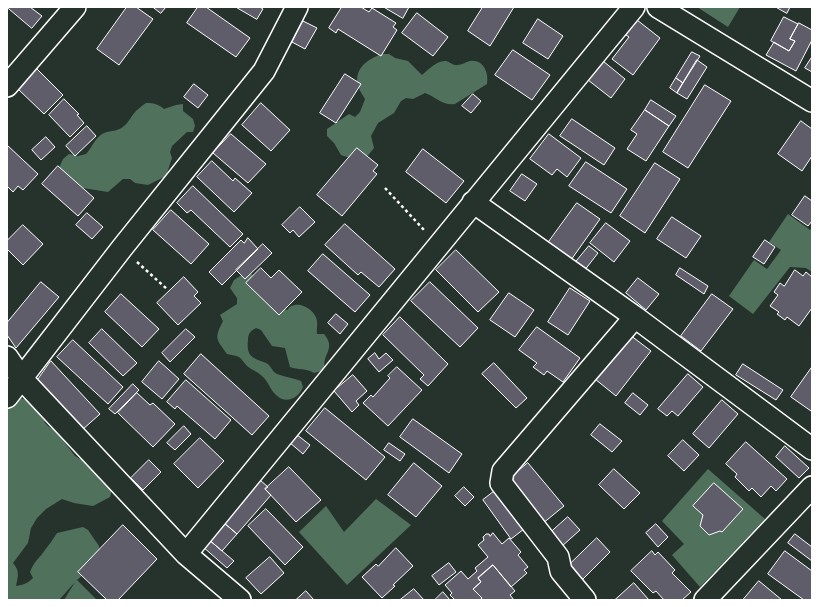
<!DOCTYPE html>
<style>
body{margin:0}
#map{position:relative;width:819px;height:607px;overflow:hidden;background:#26332d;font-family:Caveat,sans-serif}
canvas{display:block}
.frame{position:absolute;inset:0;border:8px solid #fff;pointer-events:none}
</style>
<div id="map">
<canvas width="819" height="607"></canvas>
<div class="frame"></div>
</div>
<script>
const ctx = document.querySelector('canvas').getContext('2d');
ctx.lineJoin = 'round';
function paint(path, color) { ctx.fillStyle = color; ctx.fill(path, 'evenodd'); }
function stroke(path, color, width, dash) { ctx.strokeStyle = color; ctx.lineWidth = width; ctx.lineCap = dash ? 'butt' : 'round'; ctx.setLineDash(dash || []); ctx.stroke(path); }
const green = new Path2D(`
 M697,7H740L728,27Z
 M382,54H389L395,58L408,61L422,75C428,70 437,60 446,61C450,62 454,66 458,65C461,65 466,62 470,61C483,59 489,72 487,84L455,104C443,106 436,97 425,93L413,99L406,98L401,101L394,113L378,123L371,136L374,148L365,159L359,161L341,155L334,143L327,136V129L349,114L355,117L360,112L365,99C363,95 360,92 359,88C352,70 367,59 382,54Z
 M146,103C154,103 158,104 164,109L176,105L183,104V111L193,119L195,126L193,132H187L172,146L170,152L172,158L166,176L148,185L135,183L130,179H123L108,192L83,188L58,170L63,159L69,154L78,156L86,154C92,148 95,137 104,133C112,130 117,132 124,126C129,122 131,116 136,111C139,108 142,106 146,103Z
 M788,214L810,230L812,227V272L806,268L790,267L753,314L729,296L754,260L767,269L781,250L769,242Z
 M245,273L251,274L257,278L281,309L287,310C289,308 290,306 292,306C301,301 316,311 317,321C318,325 316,329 317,334H324C337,350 321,353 325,370L314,373C307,368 298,370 290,367L285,348L272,346L261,330L256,328C250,331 248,334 248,340C246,357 253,358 266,363C271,365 272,372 277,374C285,377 293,378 301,381L303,387C298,399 285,405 275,394C270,389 268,381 262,376C258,372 252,370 247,366C244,363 242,359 239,357C235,355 230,355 227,354C216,338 214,339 223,321L220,315L237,304V298L230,288L234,280Z
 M19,398L33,401L43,417L45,423L49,427L55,430L75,456L80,459L94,460L113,485L110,497L93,506L74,503L62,499L46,509L37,518L31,528L28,543L13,563C20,571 18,576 16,586C24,585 28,583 33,578L30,572C34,561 39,559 45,550C49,545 53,539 57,533L83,527L88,530L99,546L100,552L84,574L77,580L97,600H64L75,582L59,600H7V405Z
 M708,469L765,519L700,587L672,555L684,544L662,521Z
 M376,499L411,525L347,585L299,532L326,506L344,532Z`);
const building = new Path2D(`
 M7,7H30L42,16L32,28Z
 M127,7H136L153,19L119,65L97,49Z
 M153,7H166L161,13Z
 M198,7H206L250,38L236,57L187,23Z
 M236,7H260L263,9L257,19Z
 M342,7H361L369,12L372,8L396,23L393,27L397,30L381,56L338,29L336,33L329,28Z
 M384,7H409L403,18Z
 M483,7H514L490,46L468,31Z
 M776,7H790L787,13Z
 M417,13L448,37L433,56L402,33Z
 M784,17L798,24L790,39L795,41L789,51L771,41Z
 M538,19L563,36L548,59L523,43Z
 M637,20L660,38L633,75L612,59L629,37L626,35Z
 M303,21L317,28L305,49L292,42Z
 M799,23L812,30V40L796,71L766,55L774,42L789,51L795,41L790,39Z
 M513,50L550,75L532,100L495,75Z
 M692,52L700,56L683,83L676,78Z
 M812,57V72L805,68Z
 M697,60L707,67L687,99L677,93Z
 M603,61L625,79L611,98L588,80Z
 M36,68L63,95L44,114L17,88Z
 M345,74L361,84L336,123L320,113Z
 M676,78L683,83L677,93L670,88Z
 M194,84L208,95L198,108L184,97Z
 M705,85L731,101L688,168L663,152Z
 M473,94L481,101L471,113L462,106Z
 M64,99L79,114L77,115L84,123L70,137L49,115Z
 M651,100L676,116L669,126L645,110Z
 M261,103L290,130L271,151L242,125Z
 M645,110L669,126L646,161L627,149L637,134L631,130Z
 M572,119L615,148L604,165L560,136Z
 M801,121L812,129V156L802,171L778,154Z
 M87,126L96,136L75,156L66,146Z
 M231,134L266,164L248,183L213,153Z
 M549,134L581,158L567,177L557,169L552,175L530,159Z
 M46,137L55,147L41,160L32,150Z
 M7,145L38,174L23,190L18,186L13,192L7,186Z
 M357,148L378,165L373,171L377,174L342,216L317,195Z
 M423,149L464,181L446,203L406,172Z
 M212,161L233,181L235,178L252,193L234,212L197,177Z
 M586,162L627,189L611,213L569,186Z
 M655,163L680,179L645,233L620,216Z
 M58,166L94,198L78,216L42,184Z
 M522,174L537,184L525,201L510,191Z
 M193,186L243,234L230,247L191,210L187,213L177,203Z
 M805,196L812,201V221L808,226L792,215Z
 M577,203L600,219L571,260L548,243Z
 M300,207L315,222L299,237L293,230L290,233L282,225Z
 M171,210L209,244L191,264L153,230Z
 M87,213L103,227L92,239L76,225Z
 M672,217L701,236L686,258L657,239Z
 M606,223L630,241L614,262L590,243Z
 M345,224L395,269L379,287L361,272L358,275L325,245Z
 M23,225L43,244L23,265L7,249V241Z
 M248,238L258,249L222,285L209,272L241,240L244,243Z
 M765,240L775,247L764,264L753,257Z
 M263,244L272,253L245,279L236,270Z
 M589,246L598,253L584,271L575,263Z
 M456,250L499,292L478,312L436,270Z
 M323,254L370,295L355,312L308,271Z
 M261,268L271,278L279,270L302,292L279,315L246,283Z
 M680,268L708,286L704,294L676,275Z
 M795,270L803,276L806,272L812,277V308L799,326L787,317L785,320L777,314L779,312L770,306L778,295L774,292L780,283L784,286Z
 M184,277L198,292L194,296L201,303L178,325L157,303Z
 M638,278L659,294L646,310L626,293Z
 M41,282L59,297L16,348L7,335V323Z
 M430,282L478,328L460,347L411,301Z
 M570,288L590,301L568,335L548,322Z
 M509,293L534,310L515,337L490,320Z
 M121,294L159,329L142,347L105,312Z
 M712,294L733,309L701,351L681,336Z
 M336,314L348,324L340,334L328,323Z
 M400,317L448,364L428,386L420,379L424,375L383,335Z
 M537,327L580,358L563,382L547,371L544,375L533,367L537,363L519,350Z
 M102,329L137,363L123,376L89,343Z
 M186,329L195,337L170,362L162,353Z
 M630,335L651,351L616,396L595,379Z
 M73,340L123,387L108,404L57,357Z
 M375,353L379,359L386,353L393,360L379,372L368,359Z
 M201,354L269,416L252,435L184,374Z
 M51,361L100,414L82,430L37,381Z
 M159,361L179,379L162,399L142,382Z
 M494,363L527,398L516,408L482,374Z
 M743,364L783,390L776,400L736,375Z
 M397,367L422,390L388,426L363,403L371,395L373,397L390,378L388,376Z
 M812,367V410L811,411L791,397Z
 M688,374L703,387L678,416L672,411L667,416L658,409Z
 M353,375L367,391L356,401L359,405L352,412L334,391Z
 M186,380L231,420L215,439L177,406L175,409L167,402Z
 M133,384L139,390L115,414L109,409Z
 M137,393L150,405L153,403L175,424L153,447L118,413Z
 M633,393L648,405L640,415L625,403Z
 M722,400L738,414L709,448L693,434Z
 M325,408L385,457L366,480L306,431Z
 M413,419L462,454L449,473L400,437Z
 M600,424L622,441L612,452L591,435Z
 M184,426L191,434L175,450L167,443Z
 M296,434L310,445L303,454L289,442Z
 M200,438L224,461L198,488L174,464Z
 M683,440L699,455L684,471L668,456Z
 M746,442L787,479L776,491L771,486L761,497L752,488L749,491L735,477L737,474L726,464Z
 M389,443L405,454L400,461L384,450Z
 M785,446L809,468L799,478L776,457Z
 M149,460L161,472L143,490L131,478Z
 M414,463L442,486L416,517L388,495Z
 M528,463L564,506L542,524L535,516L538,513L509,479Z
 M289,467L321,500L296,522L265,489Z
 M614,469L640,493L624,509L599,485Z
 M260,480L268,487L265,489L271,495L237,534L223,522Z
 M714,483L743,509L722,532L720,531L709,535L700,526L703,515L693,506Z
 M464,487L474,497L465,506L455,496Z
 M496,490L524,529L511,539L483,500Z
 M266,509L303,547L285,565L248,526Z
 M568,517L580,530L561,547L549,534Z
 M223,522L237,534L222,551L208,539Z
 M656,524L668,537L658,547L646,533Z
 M123,525L157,559L118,600H107L78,572Z
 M493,533L502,544L509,538L521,552L518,555L528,567L524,570L527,573L511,587L493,565L478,578L481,582L473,589L482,598L480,600H455L450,595L452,593L445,585L461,571L468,579L477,571L475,568L488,557L478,545L484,540L483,537L486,534H489L490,536Z
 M795,534L812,547V561L788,543Z
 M597,538L610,552L579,583L565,569Z
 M208,539L234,561L227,568L202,546Z
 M396,548L413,566L393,585L395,586L382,598L362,577L376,564L378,566Z
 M652,551L655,555L658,552L675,570L672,573L691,592L682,600H664L656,591L653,593L631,571Z
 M785,551L812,571V600H804L768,574Z
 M270,557L284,573L261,594L246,578Z
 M449,563L456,572L439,585L432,576Z
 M493,565L515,591L510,595L514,600H480L482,598L473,589L481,582L478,578Z
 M759,581L782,600H743Z
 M634,583L649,600H615Z
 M414,589L424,600H400Z
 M306,591L314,600H296Z
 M443,592L450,600H437L436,599Z`);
const path = new Path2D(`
 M385,188L425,231
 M137,262L167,289`);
const minor = new Path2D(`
 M658,7L812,101
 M7,86L75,7
 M473,202L635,317L812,449
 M7,357L22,379L186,554L240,600
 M7,397L122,248L264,71L297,7
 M186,554L634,7
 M585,600L561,571L558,557L501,483L503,471L635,317
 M705,600L812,487`);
paint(green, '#50725d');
paint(building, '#5f5d69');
stroke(building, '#fff', 1);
stroke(minor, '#fff', 24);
stroke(path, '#fff', 2.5, [3, 3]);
stroke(minor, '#26332d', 21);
</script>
